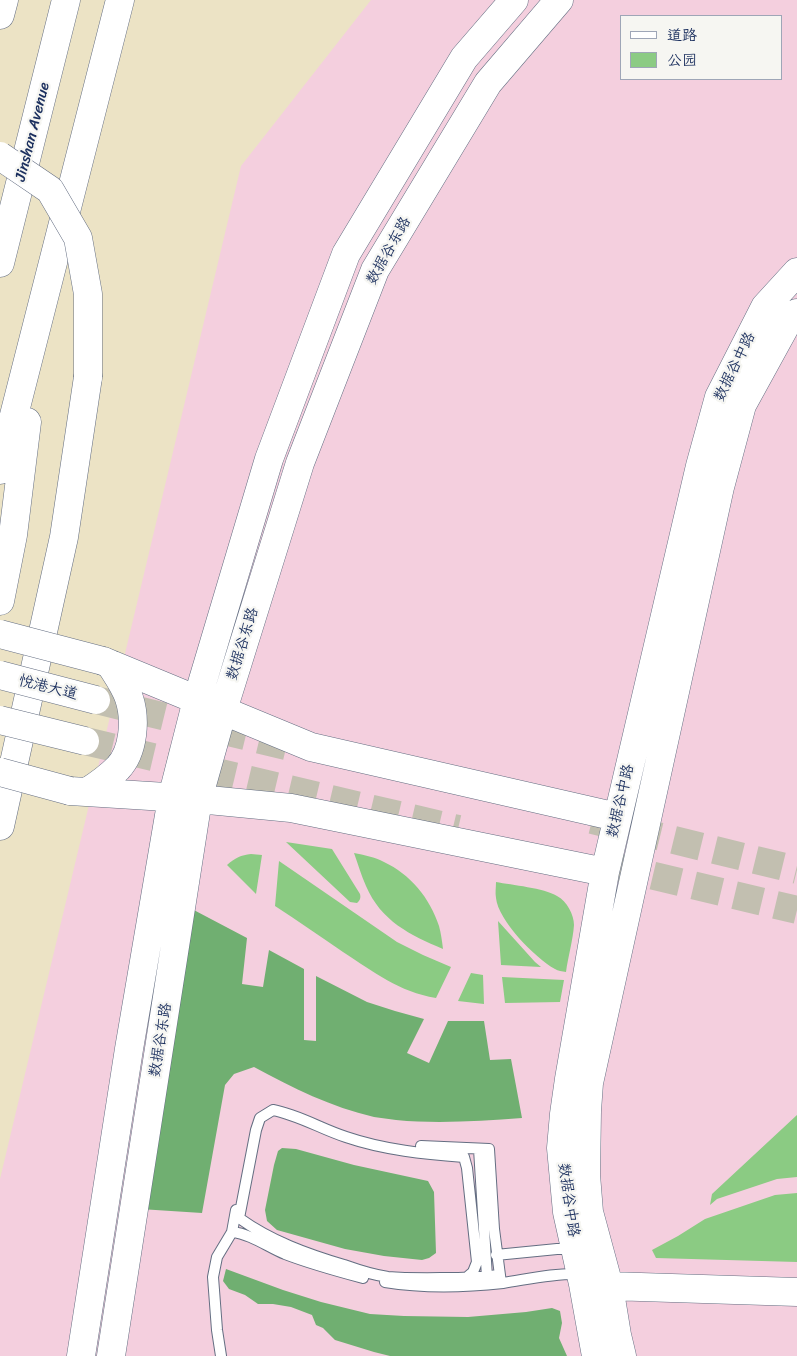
<!DOCTYPE html>
<meta charset="utf-8">
<style>
body{margin:0}
#map{position:relative;width:797px;height:1356px;overflow:hidden;background:#ece3c5;font-family:Sriracha,"LXGW WenKai TC",sans-serif}
canvas{display:block}
.legend{position:absolute;left:620px;top:15px;width:162px;height:65px;box-sizing:border-box;background:#f6f6f2;border:1px solid #9ea6b7;margin:0;padding:6px 9px;list-style:none;font-size:15px;color:#1b2f5e}
.legend li{display:flex;align-items:center;gap:10px;height:25px}
.legend b{width:25px;border:1px solid #9ea6b7}
</style>
<div id="map">
<canvas width="797" height="1356"></canvas>
<ul class="legend">
<li><b style="height:6px;background:#fff"></b>道路</li>
<li><b style="height:14px;background:#8bcb83"></b>公园</li>
</ul>
</div>
<script>
const ctx = document.querySelector('canvas').getContext('2d');
ctx.lineJoin = 'round';
function paint(path, color) { ctx.fillStyle = color; ctx.fill(path, 'evenodd'); }
function stroke(path, color, width, dash) { ctx.strokeStyle = color; ctx.lineWidth = width; ctx.lineCap = dash ? 'butt' : 'round'; ctx.setLineDash(dash || []); ctx.stroke(path); }
function label(font, color, halo, rows, align = 'center') {
  ctx.font = font + ' Sriracha,"LXGW WenKai TC",sans-serif'; ctx.lineWidth = 4.5; ctx.setLineDash([]); ctx.textBaseline = 'middle'; ctx.strokeStyle = halo; ctx.fillStyle = color; for (const [text, x, y, turn = 0] of rows) {
    ctx.save(); ctx.translate(x, y); ctx.rotate((+turn || 0) * Math.PI / 180); ctx.textAlign = isNaN(turn) ? turn : align; if (halo) ctx.strokeText(text, 0, 0); ctx.fillText(text, 0, 0); ctx.restore();
  }
}
const built = new Path2D(`
 M371,0H797V1356H0V1179L241,166ZM621,16H781V79H621Z`);
const green = new Path2D(`
 M286,842L332,849L360,894C361,898 360,900 357,903L350,902Z
 M354,853C364,855 375,857 384,862C410,874 430,898 439,926C441,933 442,941 443,949C410,935 381,921 366,886C361,875 358,864 354,853Z
 M251,854L262,855L256,894L227,865C235,858 241,855 251,854Z
 M279,861L397,942L423,955L451,967L436,998C399,992 374,972 343,952C320,936 298,921 275,906Z
 M496,882C512,885 544,888 557,896C567,901 574,915 574,925C573,940 568,957 566,972C562,971 558,971 555,969C535,958 498,920 496,898C495,893 496,887 496,882Z
 M498,921L535,962L541,967L501,965Z
 M471,973L483,975L484,1004L458,1001Z
 M502,977L564,980L560,1002L505,1003Z
 M797,1115V1177L777,1179L717,1199L710,1205L712,1194Z
 M797,1193V1262L656,1258L652,1250L678,1236L705,1219L775,1195Z`);
const forest = new Path2D(`
 M190,908L247,938L242,984L263,987L269,950L304,969V1040L316,1041V976L367,1002L395,1011L424,1019L407,1053L429,1063L448,1021H484L490,1060L511,1059L522,1118C480,1121 438,1124 396,1120C389,1119 381,1118 374,1117C331,1107 293,1088 254,1067L234,1074L225,1085L202,1213L140,1209Z
 M282,1148L296,1149L354,1165L428,1181L434,1192L436,1253L429,1258L422,1260L384,1256L345,1249L277,1230L267,1221L265,1210L274,1165L278,1151Z
 M226,1269L283,1290L321,1302L370,1314L404,1316L468,1317L526,1312L552,1308L560,1311L562,1323L559,1338L567,1356H390L374,1352L335,1340L323,1328L316,1325L312,1315L291,1307L273,1304H258L245,1295L229,1289L223,1281Z`);
const primaryTunnel = new Path2D(`
 M96,700L290,747
 M85,741L458,829
 M592,820L797,870
 M612,866L797,910`);
const lane = new Path2D(`
 M421,1146L489,1149L494,1229L501,1283
 M479,1149L487,1277
 M232,1232C251,1234 268,1247 285,1254C311,1264 337,1271 363,1278
 M496,1255L557,1249H574
 M466,1278L473,1272L477,1262L467,1168L464,1157C425,1154 384,1150 346,1137C321,1129 299,1115 273,1110L260,1118L256,1130L239,1218C271,1241 307,1254 344,1265C358,1270 373,1275 388,1277C411,1279 435,1278 458,1278C471,1278 485,1277 499,1275
 M385,1282C422,1288 466,1287 503,1283C529,1279 554,1273 579,1274
 M221,1356L217,1330L213,1277L217,1257L232,1232L236,1210`);
const secondary = new Path2D(`
 M0,470L120,0
 M0,601L13,535L27,422
 M103,661L311,747L617,817
 M70,791L198,799L291,808L605,872
 M87,792C98,785 109,777 118,768C134,751 136,719 129,698C125,686 117,675 110,664
 M0,826L64,537L88,377
 M591,1288L609,1286L797,1292
 M81,1356L129,1049L172,798L197,700L269,459L346,254L464,58L514,0
 M111,1356L198,799L223,710L300,463L375,270L488,83L559,0
 M596,1356L583,1284L567,1212L561,1148L564,1114L569,1079L605,872L700,466L719,397L765,307L797,272
 M622,1356L617,1335L609,1286L589,1212L586,1175L587,1111L589,1083L720,487L742,405L787,323L797,313`);
const highway = new Path2D(`
 M0,15L4,0
 M0,263L66,0`);
const secondaryBridge = new Path2D(`
 M0,156L50,190L78,238L88,294V377
 M0,634L103,661
 M0,772L70,791`);
const primaryBridge = new Path2D(`
 M0,675L96,700
 M0,720L85,741`);
const streetNames = [
 ["Jinshan Avenue",33,132,-76],
 ["数据谷东路",389,251,-61],
 ["数据谷中路",735,367,-64],
 ["数据谷东路",243,644,-73],
 ["悦港大道",48,688,14],
 ["数据谷中路",621,801,-77],
 ["数据谷东路",161,1040,-81],
 ["数据谷中路",568,1200,82]
];
paint(built, '#f4cfde');
paint(green, '#8bcb83');
paint(forest, '#70af71');
stroke(primaryTunnel, '#c2bfb0', 28, [28, 14]);
stroke(lane, '#646e82', 12);
stroke(secondary, '#646e82', 29);
stroke(highway, '#646e82', 29);
stroke(lane, '#fff', 10);
stroke(secondary, '#fff', 28);
stroke(highway, '#fff', 28);
stroke(secondaryBridge, '#646e82', 29, []);
stroke(primaryBridge, '#646e82', 29, []);
stroke(secondaryBridge, '#fff', 28);
stroke(primaryBridge, '#fff', 28);
label('15px', '#1b2f5e', '#f6f6f2', streetNames);
</script>
